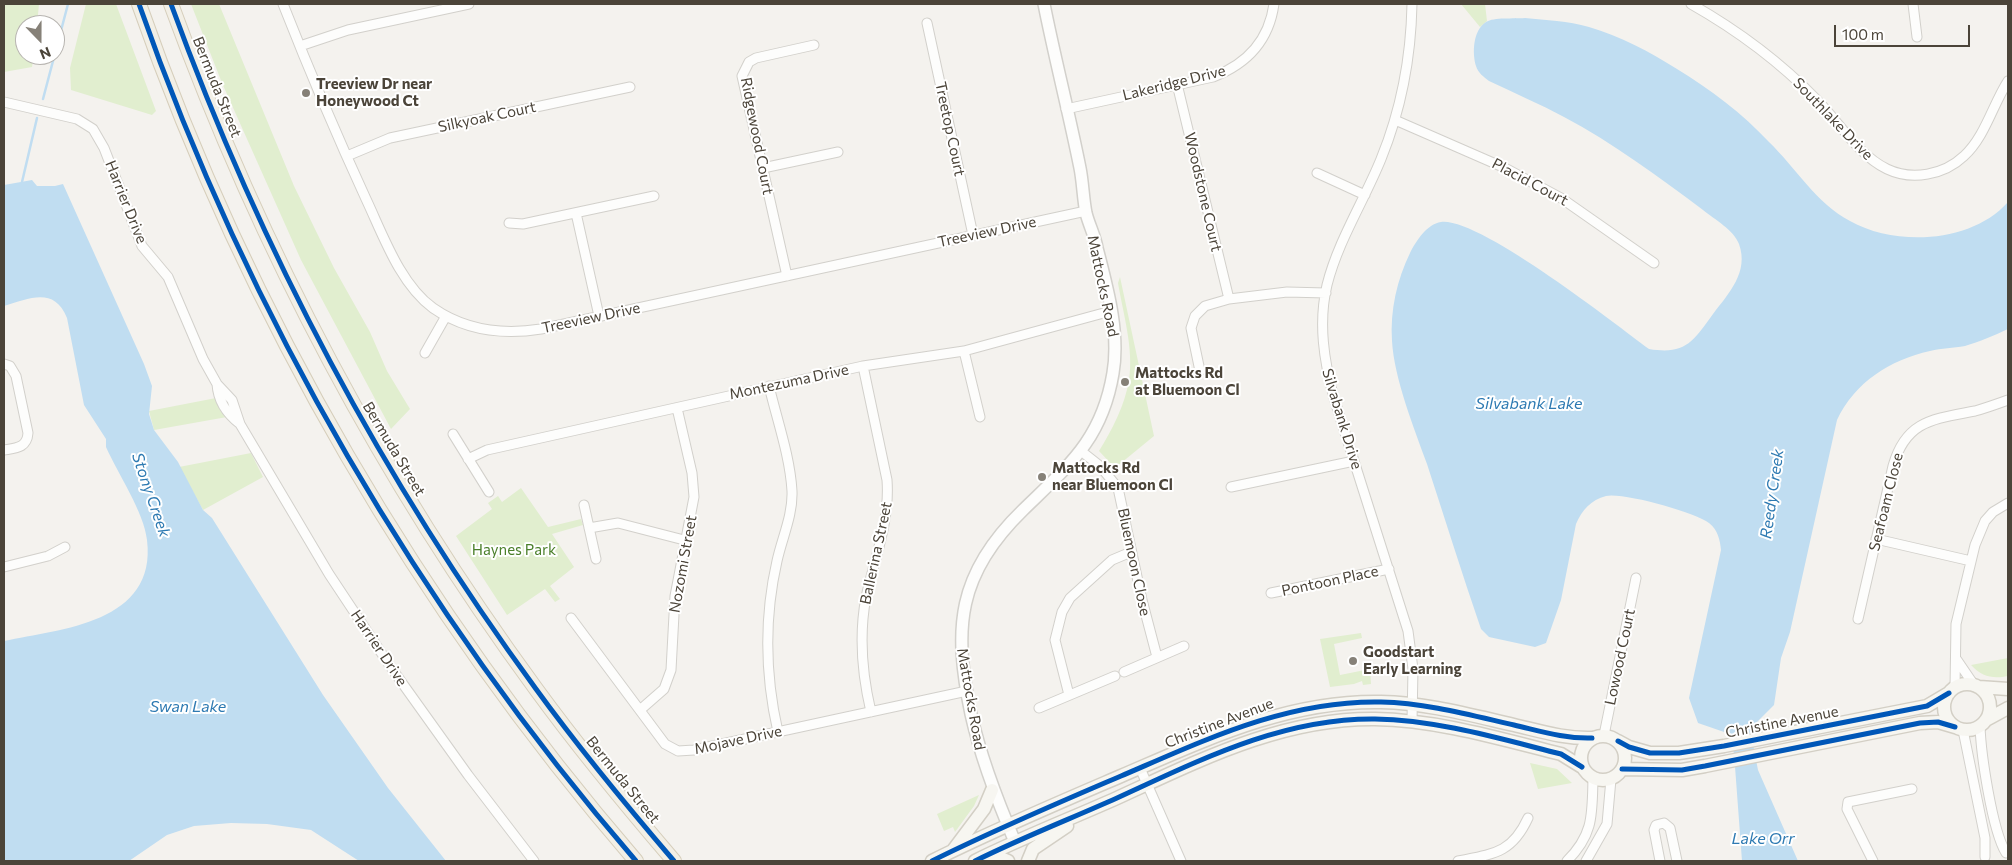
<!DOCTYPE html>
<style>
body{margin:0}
#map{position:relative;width:2012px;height:865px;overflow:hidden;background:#f4f2ee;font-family:Commissioner,sans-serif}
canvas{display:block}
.frame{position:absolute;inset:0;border:5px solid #4b4439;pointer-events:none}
.north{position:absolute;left:15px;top:15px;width:50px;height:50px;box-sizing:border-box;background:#fff;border:1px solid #b7b4b0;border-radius:50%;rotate:158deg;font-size:14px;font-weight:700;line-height:20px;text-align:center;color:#4b4439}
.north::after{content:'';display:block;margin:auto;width:18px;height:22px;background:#868178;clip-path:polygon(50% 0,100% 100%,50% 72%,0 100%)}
.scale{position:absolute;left:1834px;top:25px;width:136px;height:22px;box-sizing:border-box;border:2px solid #4b4439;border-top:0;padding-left:6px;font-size:15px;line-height:18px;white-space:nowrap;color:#4b4439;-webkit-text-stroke:4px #fff;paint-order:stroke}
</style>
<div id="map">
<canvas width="2012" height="865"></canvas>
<div class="frame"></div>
<div class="north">N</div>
<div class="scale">100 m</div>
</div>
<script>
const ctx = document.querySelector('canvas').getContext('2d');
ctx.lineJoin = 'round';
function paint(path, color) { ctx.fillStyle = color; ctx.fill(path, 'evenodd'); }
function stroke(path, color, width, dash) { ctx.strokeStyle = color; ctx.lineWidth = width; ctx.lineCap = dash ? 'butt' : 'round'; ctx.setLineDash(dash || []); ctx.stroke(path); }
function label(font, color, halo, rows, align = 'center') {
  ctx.font = font + ' Commissioner,sans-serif'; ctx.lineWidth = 4; ctx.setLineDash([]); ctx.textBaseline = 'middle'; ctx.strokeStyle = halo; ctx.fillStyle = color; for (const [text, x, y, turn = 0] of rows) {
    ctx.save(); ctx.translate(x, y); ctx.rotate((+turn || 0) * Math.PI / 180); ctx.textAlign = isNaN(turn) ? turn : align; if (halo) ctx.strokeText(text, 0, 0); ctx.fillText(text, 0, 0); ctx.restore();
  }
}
const green = new Path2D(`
 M4,4H39L37,25H25V55H34L32,67L4,72Z
 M86,4H116L156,111L152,115L71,90L70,68Z
 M191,4H219L294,186L334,268L370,332L387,371L410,409L391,429L301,260L222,83Z
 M1461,4H1485L1487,21L1480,27Z
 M1120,277L1154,436L1115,468L1099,451C1112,430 1125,405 1129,380C1134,349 1123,313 1118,283Z
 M216,398L227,417L154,430L149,411Z
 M251,453L263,477L203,510L179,467Z
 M521,488L548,527L581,519L583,525L552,534L574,567L550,586L560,599L555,602L545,589L507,615L456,536L492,509L488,503L498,496L502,502Z
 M1361,633L1362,638L1334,644L1340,675L1370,669L1371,684L1363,685L1362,681L1354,684L1330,687L1320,639Z
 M2008,658V676C1993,679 1982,677 1971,665Z
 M1530,763L1557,769L1572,783L1538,789Z
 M979,795L974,806L955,832L953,827L944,831L937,814Z`);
const water = new Path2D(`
 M1525,18C1546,20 1568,21 1589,27C1620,36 1650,52 1677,69C1710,89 1743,114 1769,142C1795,167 1817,204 1850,221C1896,247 1972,243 2008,202V329C1995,335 1979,342 1965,346C1953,348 1942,348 1930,351C1890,360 1855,382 1837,420L1790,632L1781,658L1774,705L1750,729L1758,770L1798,861H1742L1734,753L1727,733L1698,723L1689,698L1721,550C1720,540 1718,530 1709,523C1695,512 1622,492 1606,496C1591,500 1582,510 1576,524L1561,600L1546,643L1535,647L1489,637L1481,629C1462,574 1445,519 1427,464C1414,428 1394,378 1392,341C1390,310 1397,280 1410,253C1416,241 1427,224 1441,222C1479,217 1615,324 1649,349C1685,355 1693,342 1713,314C1729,293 1749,272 1739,244C1734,230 1714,219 1703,210C1659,177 1613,143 1564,117C1540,104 1514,93 1489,81C1484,77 1478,73 1476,66C1472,53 1473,30 1486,22C1494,17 1514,19 1525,18Z
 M32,180L37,186H55L63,184L144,364L152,386L149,414L154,430L178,462L203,510L212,518L323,695L388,788L446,861H359L311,830L267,824L231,823L194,826L167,835L129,861H4V641C61,629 157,623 147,540C144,512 118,474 106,447V439L84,405L67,318C54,286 29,299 4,306V185Z`);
const stream = new Path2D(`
 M43,99L68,4
 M22,182L37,118`);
const minor = new Path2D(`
 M283,4C309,70 336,134 366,199C383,235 400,284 433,308C466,331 503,335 541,329L1086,211
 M1412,4C1411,57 1401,110 1381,159C1364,201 1338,241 1327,285C1318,323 1324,361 1334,398L1408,631L1413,669L1412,721
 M1691,4C1737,30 1780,62 1817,100C1839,122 1858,155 1887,169C1912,181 1944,175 1964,156C1985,137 1993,104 2008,81
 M1913,4L1917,37
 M927,23L973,235
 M300,46L348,30L469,4
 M1177,84L1229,299
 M4,102L77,119L93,129L104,148L142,246L168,277L203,359L217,384L232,400L240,424L329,574L390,666L468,775L534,861
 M1066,109L1213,77C1247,64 1269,40 1274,4
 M1395,120L1505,168L1561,198L1654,263
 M347,156L390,138L630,87
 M763,168L838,152
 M1317,173L1365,195
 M576,213L599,316
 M509,223L523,224L654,196
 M787,276L742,76L749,62L756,58L814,45
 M964,351L980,417
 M425,353L446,316
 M4,364L10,366L16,376L28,433C27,448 16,448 4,450
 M863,366L887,480C890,521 875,557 866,597C859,634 862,674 871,712
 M1200,371L1191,328L1195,316L1205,306L1229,299L1287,292L1326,293
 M217,384C218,401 227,414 240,424
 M769,386C777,420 790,456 792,491C793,515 782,538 777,561C764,618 765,675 778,732
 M453,434L489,492
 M1081,451L1100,466L1118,488L1142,600L1157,657
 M468,459L487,450L863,366L964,351L1111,311
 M1231,487L1354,461
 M584,505L596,559
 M589,528L618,523L684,540
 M1876,539L1971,561
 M4,567L48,556L65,547
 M1271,593L1389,569
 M571,618L665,744L678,751L694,750L967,691
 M1858,619L1893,466C1906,420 1934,419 1975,411C1986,408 1997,404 2008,400
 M1957,660L1974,685
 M1124,672L1184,646
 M1955,687L1956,624L1975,545L1985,521L1993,512L2008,503
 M1069,695L1055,640L1062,612L1070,598L1112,560L1131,552
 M1039,708L1115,676
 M640,710L664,689L671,670L675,596L694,497L692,473L677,408
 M1980,726C1981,754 1992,830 2006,853
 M1963,730L1985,838V857
 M1604,735L1636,578
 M1140,768L1181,861
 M1458,861C1494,854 1512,853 1528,818
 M1567,861C1594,834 1592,814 1593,778
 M1586,861L1607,824L1611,779
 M1660,861L1654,830L1656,825L1664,823L1670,828L1677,861
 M1873,861L1847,809L1848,802L1912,789`);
const tertiary = new Path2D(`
 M1015,842C997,800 981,759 971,714C953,628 957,574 1023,510C1068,466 1102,440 1113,373C1120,332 1107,287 1097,248C1095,236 1089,225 1086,213C1083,198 1083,183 1080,168C1069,113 1055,59 1044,4`);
const secondary = new Path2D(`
 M1944 707a23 23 0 1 1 46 0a23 23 0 1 1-46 0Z
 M1979,687L2008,689
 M1986,720L2008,708
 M1581 758a22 22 0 1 1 44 0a22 22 0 1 1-44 0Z
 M1618,741L1629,747L1650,753H1679L1724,746L1927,706L1949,693
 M1622,769L1682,770L1705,766L1920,723L1938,722L1955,727
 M954,849L984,809L992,790
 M991,854L1008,861
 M932,861C994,830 1058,803 1121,776C1205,740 1287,700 1381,702C1426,703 1470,715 1514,725C1540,731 1565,739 1592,738
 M975,861C1021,838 1070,819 1117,798C1200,760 1282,718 1375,719C1438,720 1501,739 1561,754L1582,767
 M1028,861L1033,849L1067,826`);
const primary = new Path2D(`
 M139,4C248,316 420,611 636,861
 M171,4C260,248 382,479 536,689C579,748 626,805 674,861`);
const cycleway = new Path2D(`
 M139,4C248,316 420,611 636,861
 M171,4C260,248 382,479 536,689C579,748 626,805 674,861
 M1618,741L1629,747L1650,753H1679L1724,746L1927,706L1949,693
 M1622,769L1682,770L1705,766L1920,723L1938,722L1955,727
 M932,861C994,830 1058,803 1121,776C1205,740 1287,700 1381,702C1426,703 1470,715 1514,725C1540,731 1565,739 1592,738
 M975,861C1021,838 1070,819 1117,798C1200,760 1282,718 1375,719C1438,720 1501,739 1561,754L1582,767`);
const markers = [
 [306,93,5,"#868178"],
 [1125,382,5,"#868178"],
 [1042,477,5,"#868178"],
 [1353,661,5,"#868178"]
];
const streetNames = [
 ["Lakeridge Drive",1174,83,-14],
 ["Bermuda Street",217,87,68],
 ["Silkyoak Court",487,117,-12],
 ["Southlake Drive",1833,119,46],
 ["Treetop Court",950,129,78],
 ["Ridgewood Court",757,136,79],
 ["Placid Court",1530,182,28],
 ["Woodstone Court",1203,192,77],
 ["Harrier Drive",126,202,68],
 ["Treeview Drive",987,232,-12],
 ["Mattocks Road",1103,286,78],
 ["Treeview Drive",591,318,-12],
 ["Montezuma Drive",789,382,-12],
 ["Silvabank Drive",1342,419,73],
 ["Bermuda Street",394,449,59],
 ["Seafoam Close",1886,502,-76],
 ["Ballerina Street",876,553,-78],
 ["Bluemoon Close",1134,562,78],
 ["Nozomi Street",683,564,-80],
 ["Pontoon Place",1330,581,-12],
 ["Harrier Drive",379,648,56],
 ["Lowood Court",1620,657,-78],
 ["Mattocks Road",971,699,80],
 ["Christine Avenue",1782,722,-11],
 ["Christine Avenue",1219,723,-21],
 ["Mojave Drive",738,740,-12],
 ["Bermuda Street",623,780,51]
];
const poiNames = [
 ["Treeview Dr near",316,84],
 ["Honeywood Ct",316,101],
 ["Mattocks Rd",1135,373],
 ["at Bluemoon Cl",1135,390],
 ["Mattocks Rd",1052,468],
 ["near Bluemoon Cl",1052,485],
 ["Goodstart",1363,652],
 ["Early Learning",1363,669]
];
const parkNames = [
 ["Haynes Park",514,550]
];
const waterNames = [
 ["Silvabank Lake",1529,404],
 ["Reedy Creek",1772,494,-82],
 ["Stony Creek",151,495,71],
 ["Swan Lake",188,707],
 ["Lake Orr",1763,839]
];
paint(green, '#e1eecf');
paint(water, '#c0ddf1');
stroke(stream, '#c0ddf1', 2.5);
stroke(minor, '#d2d0cb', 11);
stroke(tertiary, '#d2d0cb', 14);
stroke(secondary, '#d3cfc5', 15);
stroke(primary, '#d6cebb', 16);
stroke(minor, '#fdfdfc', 9);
stroke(tertiary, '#fdfdfc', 11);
stroke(secondary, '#f7f6f1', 12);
stroke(primary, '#f2efe6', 14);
stroke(cycleway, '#0057b8', 5);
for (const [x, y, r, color] of markers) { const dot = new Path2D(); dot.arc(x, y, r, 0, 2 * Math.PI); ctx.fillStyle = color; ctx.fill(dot); stroke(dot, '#fff', 2); }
label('15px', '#4b4439', '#fff', streetNames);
label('bold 15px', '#4b4439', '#fff', poiNames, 'left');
label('15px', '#4a7f2a', '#fff', parkNames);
label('italic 16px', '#2e7ab2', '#fff', waterNames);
</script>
